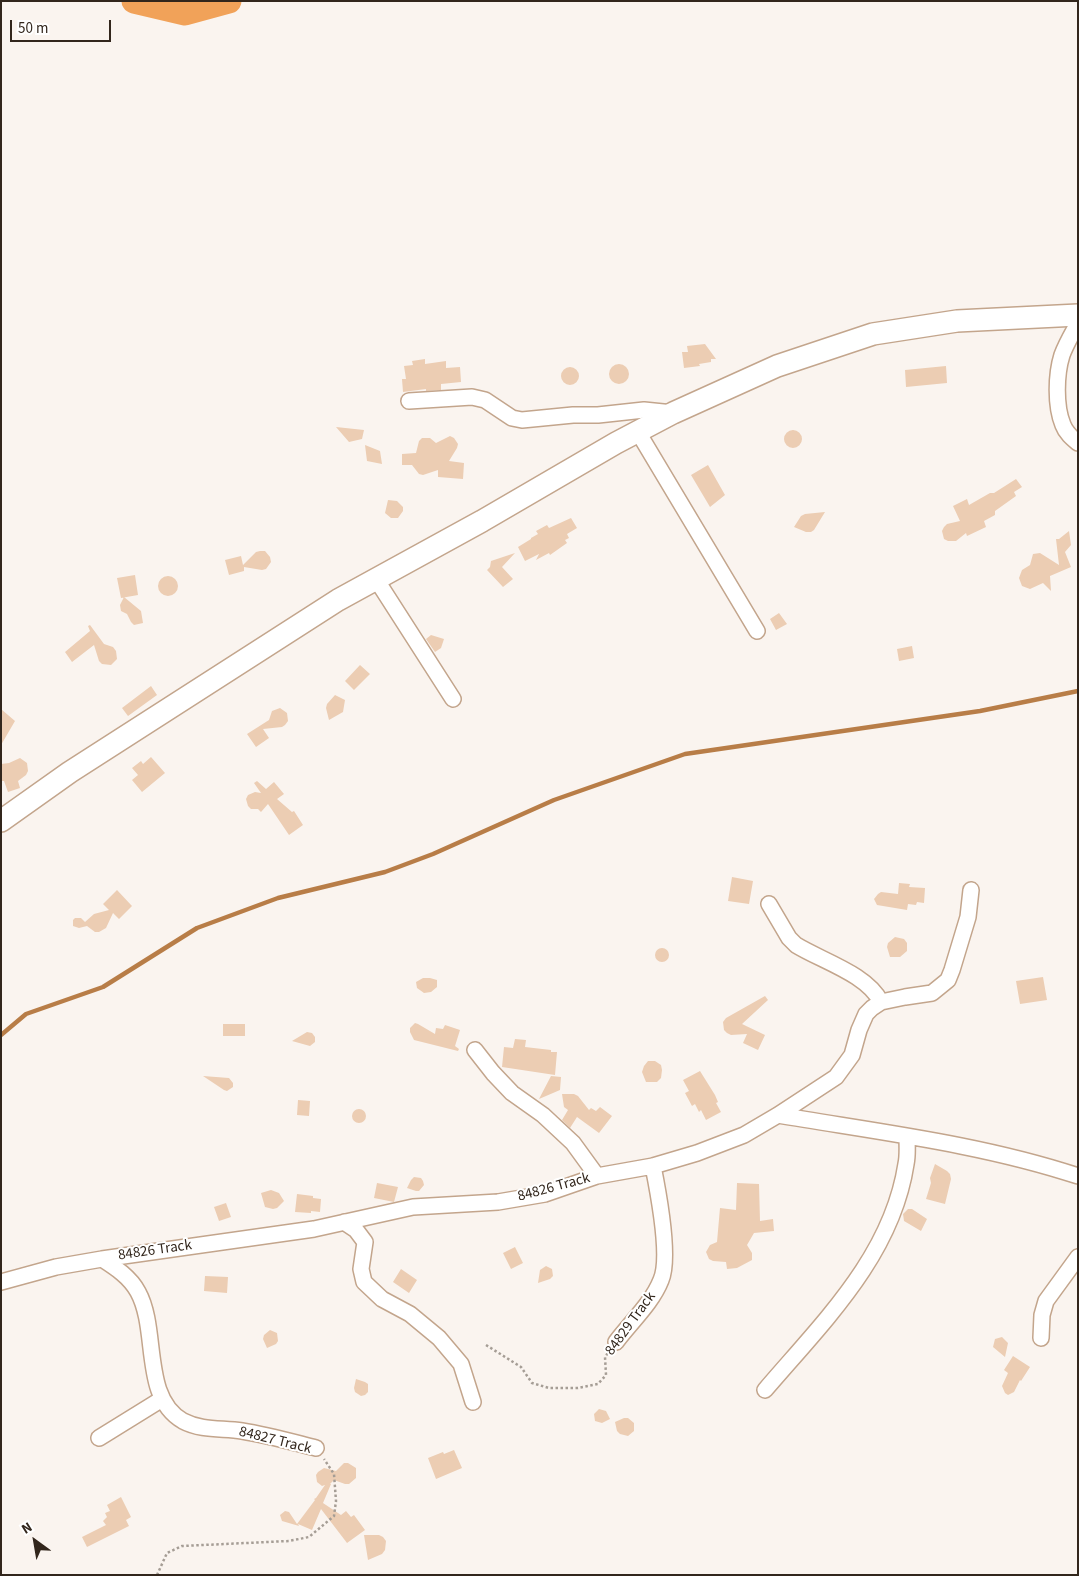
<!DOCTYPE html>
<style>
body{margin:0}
#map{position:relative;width:1079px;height:1576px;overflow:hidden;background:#faf4ef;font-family:"Source Sans 3",sans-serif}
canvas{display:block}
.frame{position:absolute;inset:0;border:2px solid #32261c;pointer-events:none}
.north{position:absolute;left:10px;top:1516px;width:50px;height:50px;-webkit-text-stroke:4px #fff;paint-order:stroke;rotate:328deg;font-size:14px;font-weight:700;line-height:20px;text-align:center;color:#32261c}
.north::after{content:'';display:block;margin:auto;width:18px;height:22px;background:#32261c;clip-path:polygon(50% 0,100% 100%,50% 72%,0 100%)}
.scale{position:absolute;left:10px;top:20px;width:101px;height:22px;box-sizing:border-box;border:2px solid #32261c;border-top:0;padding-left:6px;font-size:15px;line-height:18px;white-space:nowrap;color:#32261c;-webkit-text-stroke:4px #fff;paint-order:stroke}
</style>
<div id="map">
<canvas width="1079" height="1576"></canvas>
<div class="frame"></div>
<div class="north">N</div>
<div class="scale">50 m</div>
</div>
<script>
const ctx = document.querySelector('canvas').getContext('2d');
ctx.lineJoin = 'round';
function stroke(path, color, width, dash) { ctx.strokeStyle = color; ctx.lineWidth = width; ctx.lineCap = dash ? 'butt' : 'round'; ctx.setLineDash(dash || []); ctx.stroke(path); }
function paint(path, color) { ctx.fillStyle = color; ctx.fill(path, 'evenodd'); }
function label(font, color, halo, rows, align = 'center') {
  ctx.font = font + ' "Source Sans 3",sans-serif'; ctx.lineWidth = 4; ctx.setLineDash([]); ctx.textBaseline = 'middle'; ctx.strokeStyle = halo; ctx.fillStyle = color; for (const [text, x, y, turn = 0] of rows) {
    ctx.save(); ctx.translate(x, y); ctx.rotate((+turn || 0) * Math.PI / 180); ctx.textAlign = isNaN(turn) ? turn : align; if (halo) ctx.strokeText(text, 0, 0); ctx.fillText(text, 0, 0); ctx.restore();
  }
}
const stream = new Path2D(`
 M1,1035L26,1014L103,987L197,928L278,898L385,872L433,854L554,800L685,754L980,711L1078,691`);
const river = new Path2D(`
 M134,1L185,13L229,1`);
const building = new Path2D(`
 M705,344L716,359H711V362L699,364L700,366L684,368L682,352H688L687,346Z
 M425,359V364L446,361V368L460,367L461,382L441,384V390L426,391V389L403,392L402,379H406L404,366L413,365L412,361Z
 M609 374a10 10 0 1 1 20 0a10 10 0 1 1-20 0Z
 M946,366L947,383L906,387L905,370Z
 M561 376a9 9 0 1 1 18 0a9 9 0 1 1-18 0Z
 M336,427L364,430L362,439L349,442Z
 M784 439a9 9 0 1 1 18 0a9 9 0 1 1-18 0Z
 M450,436L454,438L458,444L457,448L449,461L464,463L463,479L438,477V470L423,475L419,474L412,465H402V454L416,453L419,441L422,438H430L436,443Z
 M365,445L380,451L382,464L367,461Z
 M708,465L725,495L710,507L691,475Z
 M1016,479L1022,487L1014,492L1016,496L995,511V515L984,521L986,527L967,536L966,533L956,541H948L944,539L942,531L944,527L947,524L960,521L953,506L967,499L969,505L990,493H994Z
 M388,500L397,501L403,507V511L398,518H391L385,513Z
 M825,512L814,530L811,532H806L794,527L801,516L805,514Z
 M571,518L577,528L567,534L569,538L565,540L567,543L550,555L549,553L536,560L539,554L525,561L518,547L531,539V538L538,534L536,531L547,525L549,528Z
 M1069,531L1071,545L1065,552L1071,567L1050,576L1051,591L1043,583L1030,589L1022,586L1019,578L1022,570L1030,565L1033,554L1040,553L1059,565L1056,539H1059Z
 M260,551H265L270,557L271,562L266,569L262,570L244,567V571L229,575L225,560L241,556L243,565L256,552Z
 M515,553L502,567L513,579L503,587L487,570L490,567L491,561Z
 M135,575L138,595L121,598L117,578Z
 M158 586a10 10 0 1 1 20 0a10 10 0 1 1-20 0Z
 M124,597L141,611L143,623L134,625L131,622L127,614L121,611L120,605Z
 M779,613L787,624L776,630L770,619Z
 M90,625L104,644L113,647L116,651L117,659L111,665L102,664L99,661L94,645L72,662L65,652L90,631L88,626Z
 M431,635L444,639L441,648L435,652L426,639Z
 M912,646L914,658L899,661L897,649Z
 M360,665L370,674L354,690L345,681Z
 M151,686L157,695L128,716L122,708Z
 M335,695L345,700L343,712L329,720L326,708L327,704Z
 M280,708L287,713L288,721L285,725L282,727L263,729L269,738L256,747L247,734L269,720L272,711Z
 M1,709L15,721L1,745Z
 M151,757L165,773L142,792L132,780L138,775L132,768L141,761L143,764Z
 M20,758L27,763L28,771L26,775L18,781L20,788L8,792L4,781H1V764L9,763Z
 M257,781L266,789L274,782L284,794L277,799L292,812L294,811L303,825L289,835L268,804L261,812L258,809H251L248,806L246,799L248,795L255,792L261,793L254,783Z
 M732,877L753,881L749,904L728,901Z
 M899,883L910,884L909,887L925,888L924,903L917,902L916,905L908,904L907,910L877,905L874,899L878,894L881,892L898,894Z
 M117,890L132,906L119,919L113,913L106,928L99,932H95L87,926L79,928L73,926V920L75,918H81L85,922L94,914L109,910L103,904Z
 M895,937L904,939L907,943V951L900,957H890L887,947L888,943Z
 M655 955a7 7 0 1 1 14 0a7 7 0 1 1-14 0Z
 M1043,977L1047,1000L1020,1004L1016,981Z
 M423,978H430L437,980V987L431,992L424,993L417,988L416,982Z
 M765,996L768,1000L742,1024L765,1035L758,1050L743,1043L747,1034L731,1035L727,1033L724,1030L723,1022L726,1018Z
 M415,1023L418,1024L435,1034L436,1028L443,1029L445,1025L460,1030L455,1046L459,1049L458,1051L414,1040L410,1032V1028Z
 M223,1024H245V1036H223Z
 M307,1032L312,1033L315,1037V1042L310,1046L292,1041Z
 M515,1039L526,1040L525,1047L551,1050V1052H557L555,1075L502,1067L504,1047L513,1048Z
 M648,1061H655L661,1065L662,1070L661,1078L657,1082H646L642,1072L644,1066Z
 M700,1071L715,1095L718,1102L716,1103L721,1112L706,1120L701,1110L699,1112L695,1104L692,1106L685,1093L689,1091L683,1080Z
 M203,1076L229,1078L233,1083V1087L227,1091L224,1090Z
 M551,1076L561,1077L560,1090L539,1099Z
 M562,1094H574L578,1096L589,1110L591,1108L596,1111L600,1107L612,1116L599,1133L577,1117L570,1128L562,1120L568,1110L564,1107Z
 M298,1100L310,1101L309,1116L297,1115Z
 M352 1116a7 7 0 1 1 14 0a7 7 0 1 1-14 0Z
 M935,1164L947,1171L950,1174L951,1179L945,1204L926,1199L931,1183L930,1178Z
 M414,1177L421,1178L423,1181L424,1185L419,1191H416L407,1188L411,1180Z
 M377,1183L398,1187L394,1202L374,1198Z
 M737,1183L759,1184L760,1221L773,1219L774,1231L754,1233L747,1245L752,1253V1260L737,1268L727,1269L726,1262L713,1261L709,1259L706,1252L710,1245L717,1242L720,1208L736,1210Z
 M271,1190L279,1193L284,1201L277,1208L273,1209L265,1207L261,1193Z
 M297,1194L313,1196V1198L321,1199L320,1212L311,1211V1213L295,1212Z
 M226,1203L231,1217L219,1221L214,1207Z
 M908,1209H912L927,1219L921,1231L904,1221L903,1214Z
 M515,1247L523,1263L511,1269L503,1253Z
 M546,1266L552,1269L553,1276L550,1279L538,1283L540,1270Z
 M401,1269L417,1280L409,1293L393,1282Z
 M205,1276L228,1277L227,1293L204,1291Z
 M270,1330L277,1333L278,1341L276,1344L267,1348L263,1339L264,1335Z
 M1002,1337L1008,1343L1005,1357L993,1347L995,1339Z
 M1013,1356L1030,1367L1021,1381L1020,1380L1014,1392L1008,1395L1005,1393L1002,1386L1008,1373L1004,1370Z
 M356,1379L365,1382L368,1384V1392L365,1395L361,1396L355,1392L354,1388Z
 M599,1409L606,1411L610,1419L602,1423L595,1421L594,1414Z
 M624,1418H628L634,1423V1431L628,1436L620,1434L617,1431L615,1422Z
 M454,1450L462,1468L436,1479L428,1458L443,1452L444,1454Z
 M344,1463H348L356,1468V1478L349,1484H345L334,1480L330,1484H331L323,1503L341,1515L346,1511L351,1517L354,1515L365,1530L347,1543L321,1509L312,1530L298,1524L299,1526L282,1521L280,1515L285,1511L289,1512L297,1524L315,1500L314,1499L316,1498L325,1485L322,1486L317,1482L316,1475L318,1472L324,1468L336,1471Z
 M121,1497L131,1517L126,1520L129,1526L87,1547L82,1537L106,1525L103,1521L107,1517L105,1513L110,1511L107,1505Z
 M364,1535H379L383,1537L386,1541L385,1550L382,1554L368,1560Z`);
const path = new Path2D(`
 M486,1345L521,1367L532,1383L549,1388H578L598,1384L606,1375L605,1357L608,1353
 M157,1575L167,1553L182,1546L289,1541L309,1537L334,1516L336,1501L334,1474L324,1459`);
const street = new Path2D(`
 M1078,323C1072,334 1066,344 1062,355C1056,374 1055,406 1063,425C1066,433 1072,438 1078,443
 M409,401L472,397L485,400L512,418L522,420L573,415H598L644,410L673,413
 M638,432L757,631
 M376,579L453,699
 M769,904L789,938L796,945C822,961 867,974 881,1002
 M475,1050L493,1073L512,1093L543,1115L573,1143L597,1176
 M778,1115C878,1132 981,1144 1078,1176
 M344,1222L356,1230L365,1242L361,1269L364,1282L382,1299L410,1314L439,1338L461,1364L473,1402
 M102,1259C116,1268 130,1277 138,1292C159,1330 141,1397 183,1421C202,1431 222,1428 242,1431C267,1435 292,1442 316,1448
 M1,1282L56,1267L102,1259L314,1229L413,1207L498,1202L545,1194L597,1176L653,1166L697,1153L744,1135L778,1115L836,1077L852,1055L859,1030L866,1014L872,1008L881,1002L905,997L932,993L948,980L952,970L968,917L971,890
 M1041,1338L1042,1315L1046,1301L1078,1257
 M616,1342C631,1322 652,1303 661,1280C671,1257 658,1191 653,1166
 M765,1390C823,1322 892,1256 906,1164C908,1155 907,1146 907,1137
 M99,1438L162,1399`);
const secondary = new Path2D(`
 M1,821L70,772L338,600L482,521L616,443L673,413L777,366L873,334L957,321L1078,315`);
const streetNames = [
 ["84826 Track",554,1188,-15],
 ["84826 Track",155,1251,-8],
 ["84829 Track",631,1324,-54],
 ["84827 Track",275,1441,14]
];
stroke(stream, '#b87d47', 4.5);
stroke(river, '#f1a259', 25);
paint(building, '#eccdb3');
stroke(street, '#c3a58c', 18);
stroke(secondary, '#c3a58c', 24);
stroke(path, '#a59d95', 2.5, [2.5, 2.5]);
stroke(street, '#fff', 15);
stroke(secondary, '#fff', 21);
label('15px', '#32261c', '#fff', streetNames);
</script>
